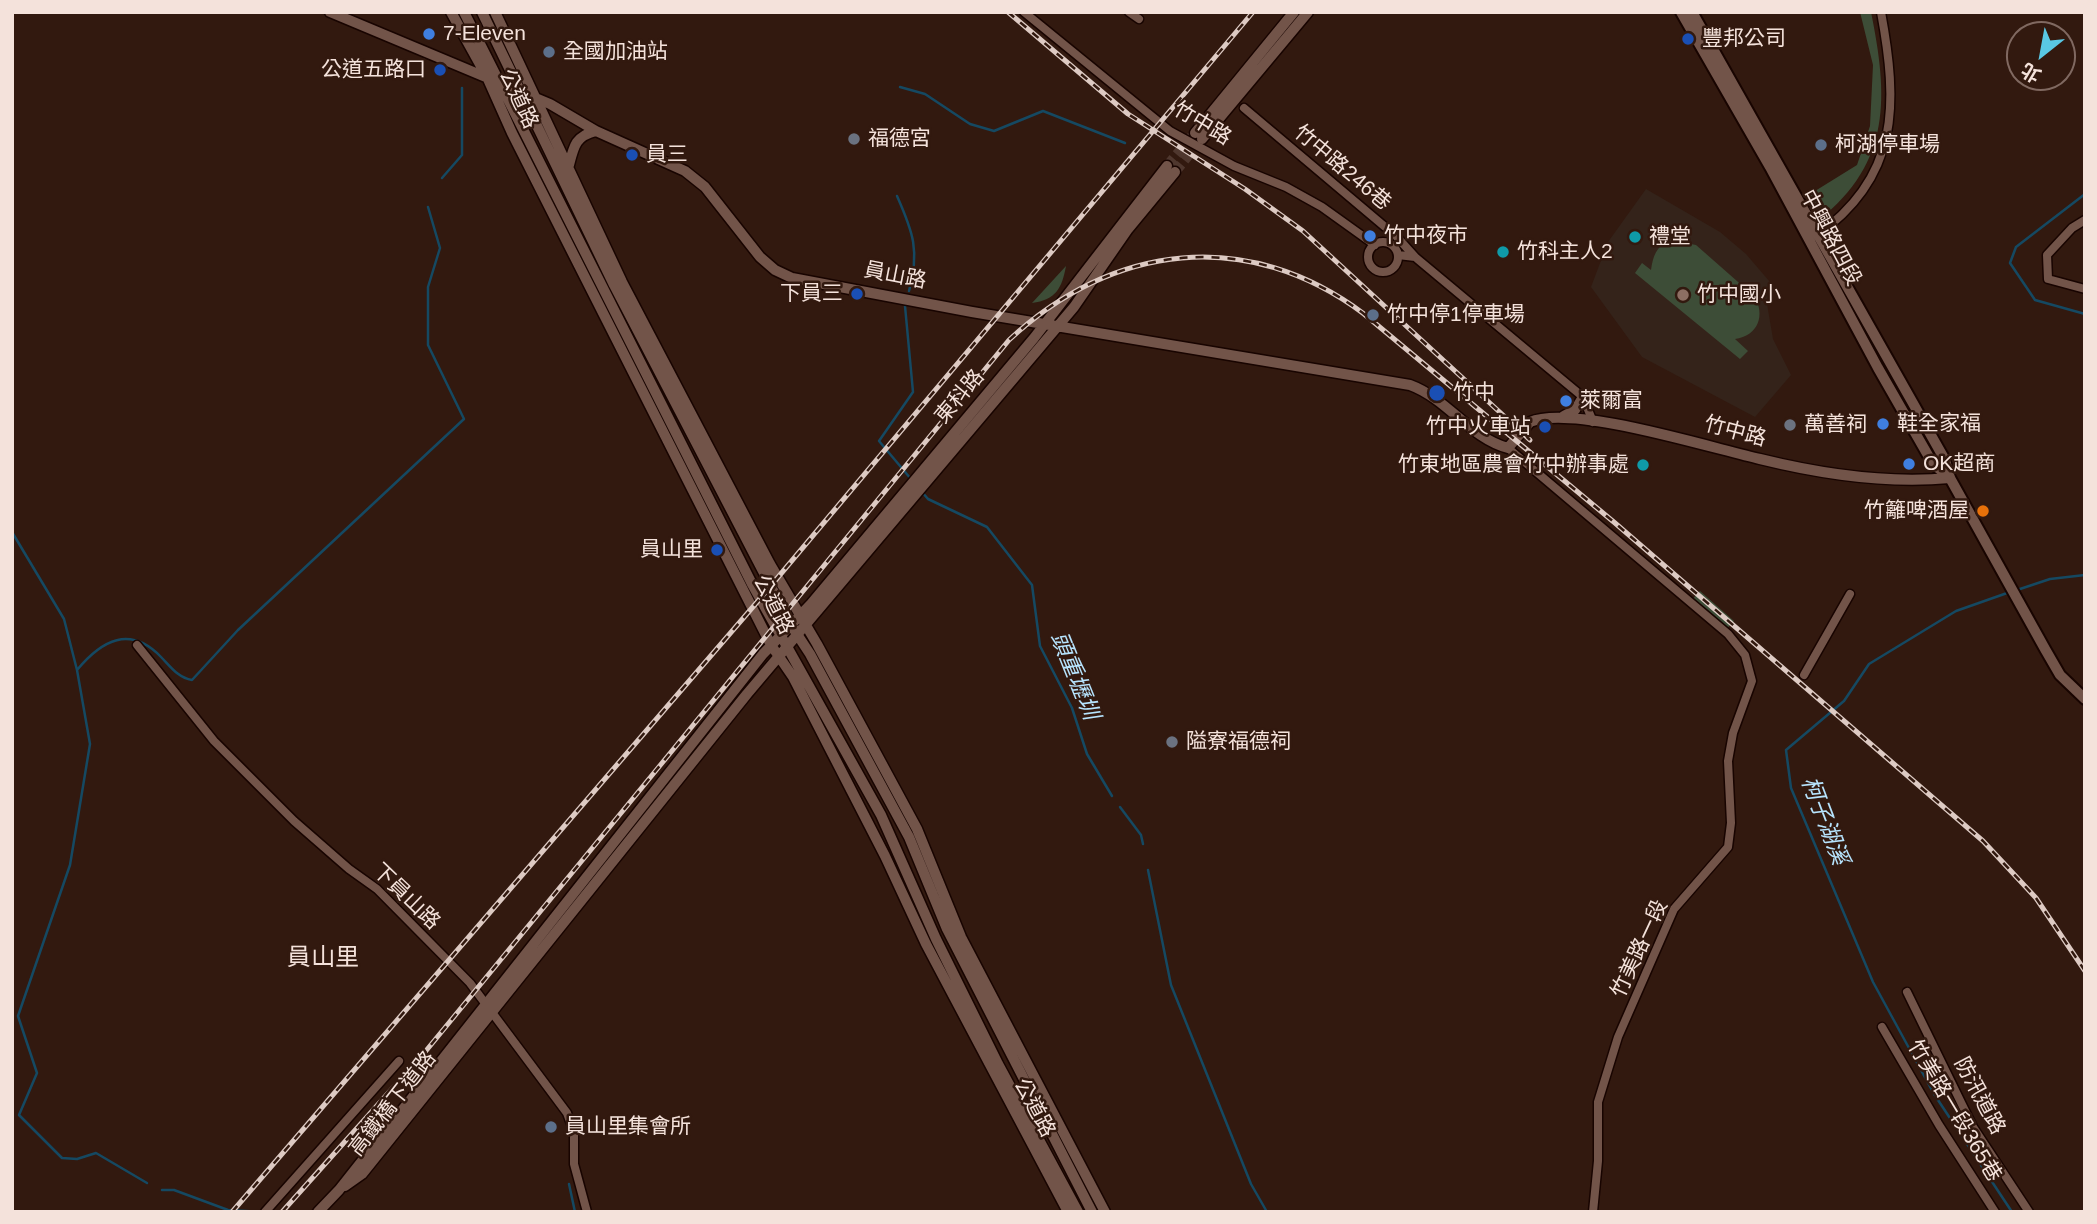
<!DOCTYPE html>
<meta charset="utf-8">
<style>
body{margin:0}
#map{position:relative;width:2097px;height:1224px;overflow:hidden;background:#32190f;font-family:Arial,"Noto Sans TC",sans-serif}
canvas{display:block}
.frame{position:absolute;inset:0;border:14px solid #f4e2db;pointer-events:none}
.north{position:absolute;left:2006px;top:21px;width:70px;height:70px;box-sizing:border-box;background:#32190f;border:2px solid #806961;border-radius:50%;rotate:211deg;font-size:19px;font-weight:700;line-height:28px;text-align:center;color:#f4e2db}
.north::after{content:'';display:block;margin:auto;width:24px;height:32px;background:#59c8e4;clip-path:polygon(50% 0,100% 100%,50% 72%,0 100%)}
</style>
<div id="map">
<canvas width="2097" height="1224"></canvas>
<div class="frame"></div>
<div class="north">北</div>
</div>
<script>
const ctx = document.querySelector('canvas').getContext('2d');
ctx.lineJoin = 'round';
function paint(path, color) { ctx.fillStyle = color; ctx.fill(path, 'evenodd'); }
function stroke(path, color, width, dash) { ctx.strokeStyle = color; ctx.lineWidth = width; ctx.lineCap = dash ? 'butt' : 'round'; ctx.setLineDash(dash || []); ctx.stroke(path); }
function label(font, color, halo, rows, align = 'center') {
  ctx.font = font + ' Arial,"Noto Sans TC",sans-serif'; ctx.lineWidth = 5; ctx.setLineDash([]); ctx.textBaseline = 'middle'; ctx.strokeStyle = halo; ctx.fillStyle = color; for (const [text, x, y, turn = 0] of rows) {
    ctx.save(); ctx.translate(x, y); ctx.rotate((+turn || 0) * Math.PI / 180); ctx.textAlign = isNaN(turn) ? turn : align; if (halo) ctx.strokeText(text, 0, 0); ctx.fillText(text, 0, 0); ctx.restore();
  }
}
const education = new Path2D(`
 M1646,189L1720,232L1746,254L1770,282L1767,304L1773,339L1791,375L1755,417L1642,357L1591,287L1608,242Z`);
const green = new Path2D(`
 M1860,12H1871C1888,96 1892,162 1819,220L1807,196L1857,165L1870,126L1873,65Z
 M1669,240L1696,245L1754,296C1766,315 1758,336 1735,339L1748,351L1740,359L1635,273L1642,263L1651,270C1653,256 1656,247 1669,240Z
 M1066,266C1062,288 1056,300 1032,303Z
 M1700,591L1734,621L1722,634L1688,604Z`);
const stream = new Path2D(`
 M900,87L925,94L970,124L994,131L1043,111L1125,143
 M442,178L462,155V88
 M2085,194L2016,247L2010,263L2035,300L2085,314
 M897,196C913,232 920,251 909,291
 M905,306L913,392L879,441L911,479
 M922,492L928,499L987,527L1032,585L1040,646L1072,708L1087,754L1112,796
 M12,532L64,619L77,670L90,744L70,865L18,1016L37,1073L19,1115L62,1158L77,1159L96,1153L147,1183
 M2017,590L2050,579L2085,575
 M2010,592L1956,611L1869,664L1844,701L1786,750L1791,788L1873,982L1934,1094L2012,1212
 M77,670C102,640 130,625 161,657C170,666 178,678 192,680L238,630L464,419L428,345V287L440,248L428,207
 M1120,807L1141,835L1143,844
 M1148,870L1171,985L1251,1184L1267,1212
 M569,1184L575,1212
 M162,1190H174L228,1210L263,1212`);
const tertiaryTunnel = new Path2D(`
 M1167,166L1192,136
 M1175,172L1201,140`);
const minor = new Path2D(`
 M1024,12L1170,131L1234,166L1286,187L1322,207L1375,245
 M1129,12L1139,19
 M1244,108L1397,237L1415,257
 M2085,220L2072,228L2047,255L2048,279L2085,289
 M1816,236C1900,177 1898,104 1881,12
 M1368 257a15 15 0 1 1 30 0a15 15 0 1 1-30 0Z
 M1398,255L1415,257L1583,397L1593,422
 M1508,448L1728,634L1745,655L1752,681L1733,733L1728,761L1731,823L1728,847L1674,909L1618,1037L1598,1102V1161L1593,1212
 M137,645L214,741L294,821L349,869L377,889L470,983L567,1113L574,1132V1164L587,1212
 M1804,675L1850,594
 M1907,992L1973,1127L2029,1212
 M1882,1027L1939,1125L1995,1212
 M265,1212L399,1061`);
const tertiary = new Path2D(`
 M330,12L550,104L596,131L685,171L705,187L760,257L775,270L792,278L972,312L1410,385C1448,399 1470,438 1508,448L1530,422C1572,404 1711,448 1760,459C1821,474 1887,484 1950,478
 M451,12L487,77L512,133L771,645L793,677L885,856L926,944L1068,1212
 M464,12L752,584L881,815L936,939L998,1064L1078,1212
 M482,12L614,285L791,625L810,654L909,837L947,929L1092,1212
 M495,12L622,282L770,564L817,644L917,829L961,937L1105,1212
 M1195,133L1294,12
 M1202,139L1308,12
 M569,165C574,145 576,136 596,131
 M1564,416L1575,410L1583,397
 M345,1186L362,1174L747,694L1074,307L1128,229L1175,172
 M318,1212L339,1190L763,654L811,604L1034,338L1167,166`);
const secondary = new Path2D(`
 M1681,12L1770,167L1878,368L1933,464L1950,478
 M1692,12L1945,460L1950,478L2045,649L2060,675L2085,699`);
const rail = new Path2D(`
 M1008,12L1128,114L1245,189L1303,231L1530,440
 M232,1212L758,601L1253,12
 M282,1212L425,1052L1009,340C1113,243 1248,227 1364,314L1615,523L1983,841L2036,898L2085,971`);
const markers = [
 [429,34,7,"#3f7fe0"],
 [1688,39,7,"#1a4fb4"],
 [549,52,7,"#5c6f8a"],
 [440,70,7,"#1a4fb4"],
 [854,139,7,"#6b7280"],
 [1821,145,7,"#5c6f8a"],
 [632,155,7,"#1a4fb4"],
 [1370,236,7,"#3f7fe0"],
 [1635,237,7,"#0f9aa8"],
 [1503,252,7,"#0f9aa8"],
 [857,294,7,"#1a4fb4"],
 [1683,295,7,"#8d6e63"],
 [1373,315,7,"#5c6f8a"],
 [1437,393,9,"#1a4fb4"],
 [1566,401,7,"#3f7fe0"],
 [1883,424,7,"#3f7fe0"],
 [1790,425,7,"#6b7280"],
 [1545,427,7,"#1a4fb4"],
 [1909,464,7,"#3f7fe0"],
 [1643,465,7,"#0f9aa8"],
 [1983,511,7,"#e8710a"],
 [717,550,7,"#1a4fb4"],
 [1172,742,7,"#6b7280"],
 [551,1127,7,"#5c6f8a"]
];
const poiNames = [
 ["7-Eleven",443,34],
 ["豐邦公司",1702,39],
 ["全國加油站",563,52],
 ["公道五路口",426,70,"right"],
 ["福德宮",868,139],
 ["柯湖停車場",1835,145],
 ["員三",646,155],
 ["竹中夜市",1384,236],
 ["禮堂",1649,237],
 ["竹科主人2",1517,252],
 ["下員三",843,294,"right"],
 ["竹中國小",1697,295],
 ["竹中停1停車場",1387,315],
 ["竹中",1453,393],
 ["萊爾富",1580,401],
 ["鞋全家福",1897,424],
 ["萬善祠",1804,425],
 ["竹中火車站",1531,427,"right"],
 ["OK超商",1923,464],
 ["竹東地區農會竹中辦事處",1629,465,"right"],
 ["竹籬啤酒屋",1969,511,"right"],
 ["員山里",703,550,"right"],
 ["隘寮福德祠",1186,742],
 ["員山里集會所",565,1127]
];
const streetNames = [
 ["公道路",518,99,65],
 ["竹中路",1202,124,31],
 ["竹中路246巷",1342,168,40],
 ["中興路四段",1830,238,62],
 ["員山路",895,276,11],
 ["東科路",960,397,-50],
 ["竹中路",1735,432,15],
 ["公道路",773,605,63],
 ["下員山路",406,897,44],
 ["竹美路一段",1640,949,-65],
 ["防汛道路",1979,1096,62],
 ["高鐵橋下道路",393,1104,-52],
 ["公道路",1034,1108,62],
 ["竹美路一段365巷",1954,1111,59]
];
const waterNames = [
 ["頭重壢圳",1074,676,68],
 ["柯子湖溪",1824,821,69]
];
const quarterNames = [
 ["員山里",323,958]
];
paint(education, '#34231a');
paint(green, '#3d4d37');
stroke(stream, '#154962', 2.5);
stroke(tertiaryTunnel, '#4f372e', 10, [10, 5]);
stroke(minor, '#180400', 11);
stroke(tertiary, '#180400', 13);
stroke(secondary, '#180400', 14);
stroke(minor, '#725449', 8);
stroke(tertiary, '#725449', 10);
stroke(secondary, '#725449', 10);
stroke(rail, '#ddcac3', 5);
stroke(rail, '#32190f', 2.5, [8]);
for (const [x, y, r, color] of markers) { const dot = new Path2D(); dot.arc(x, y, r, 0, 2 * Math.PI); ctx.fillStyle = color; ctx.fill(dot); stroke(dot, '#32190f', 2.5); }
label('21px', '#f4e2db', '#32190f', poiNames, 'left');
label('21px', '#f4e2db', '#32190f', streetNames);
label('italic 23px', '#b7e4fe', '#32190f', waterNames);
label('24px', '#f4e2db', '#32190f', quarterNames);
</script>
